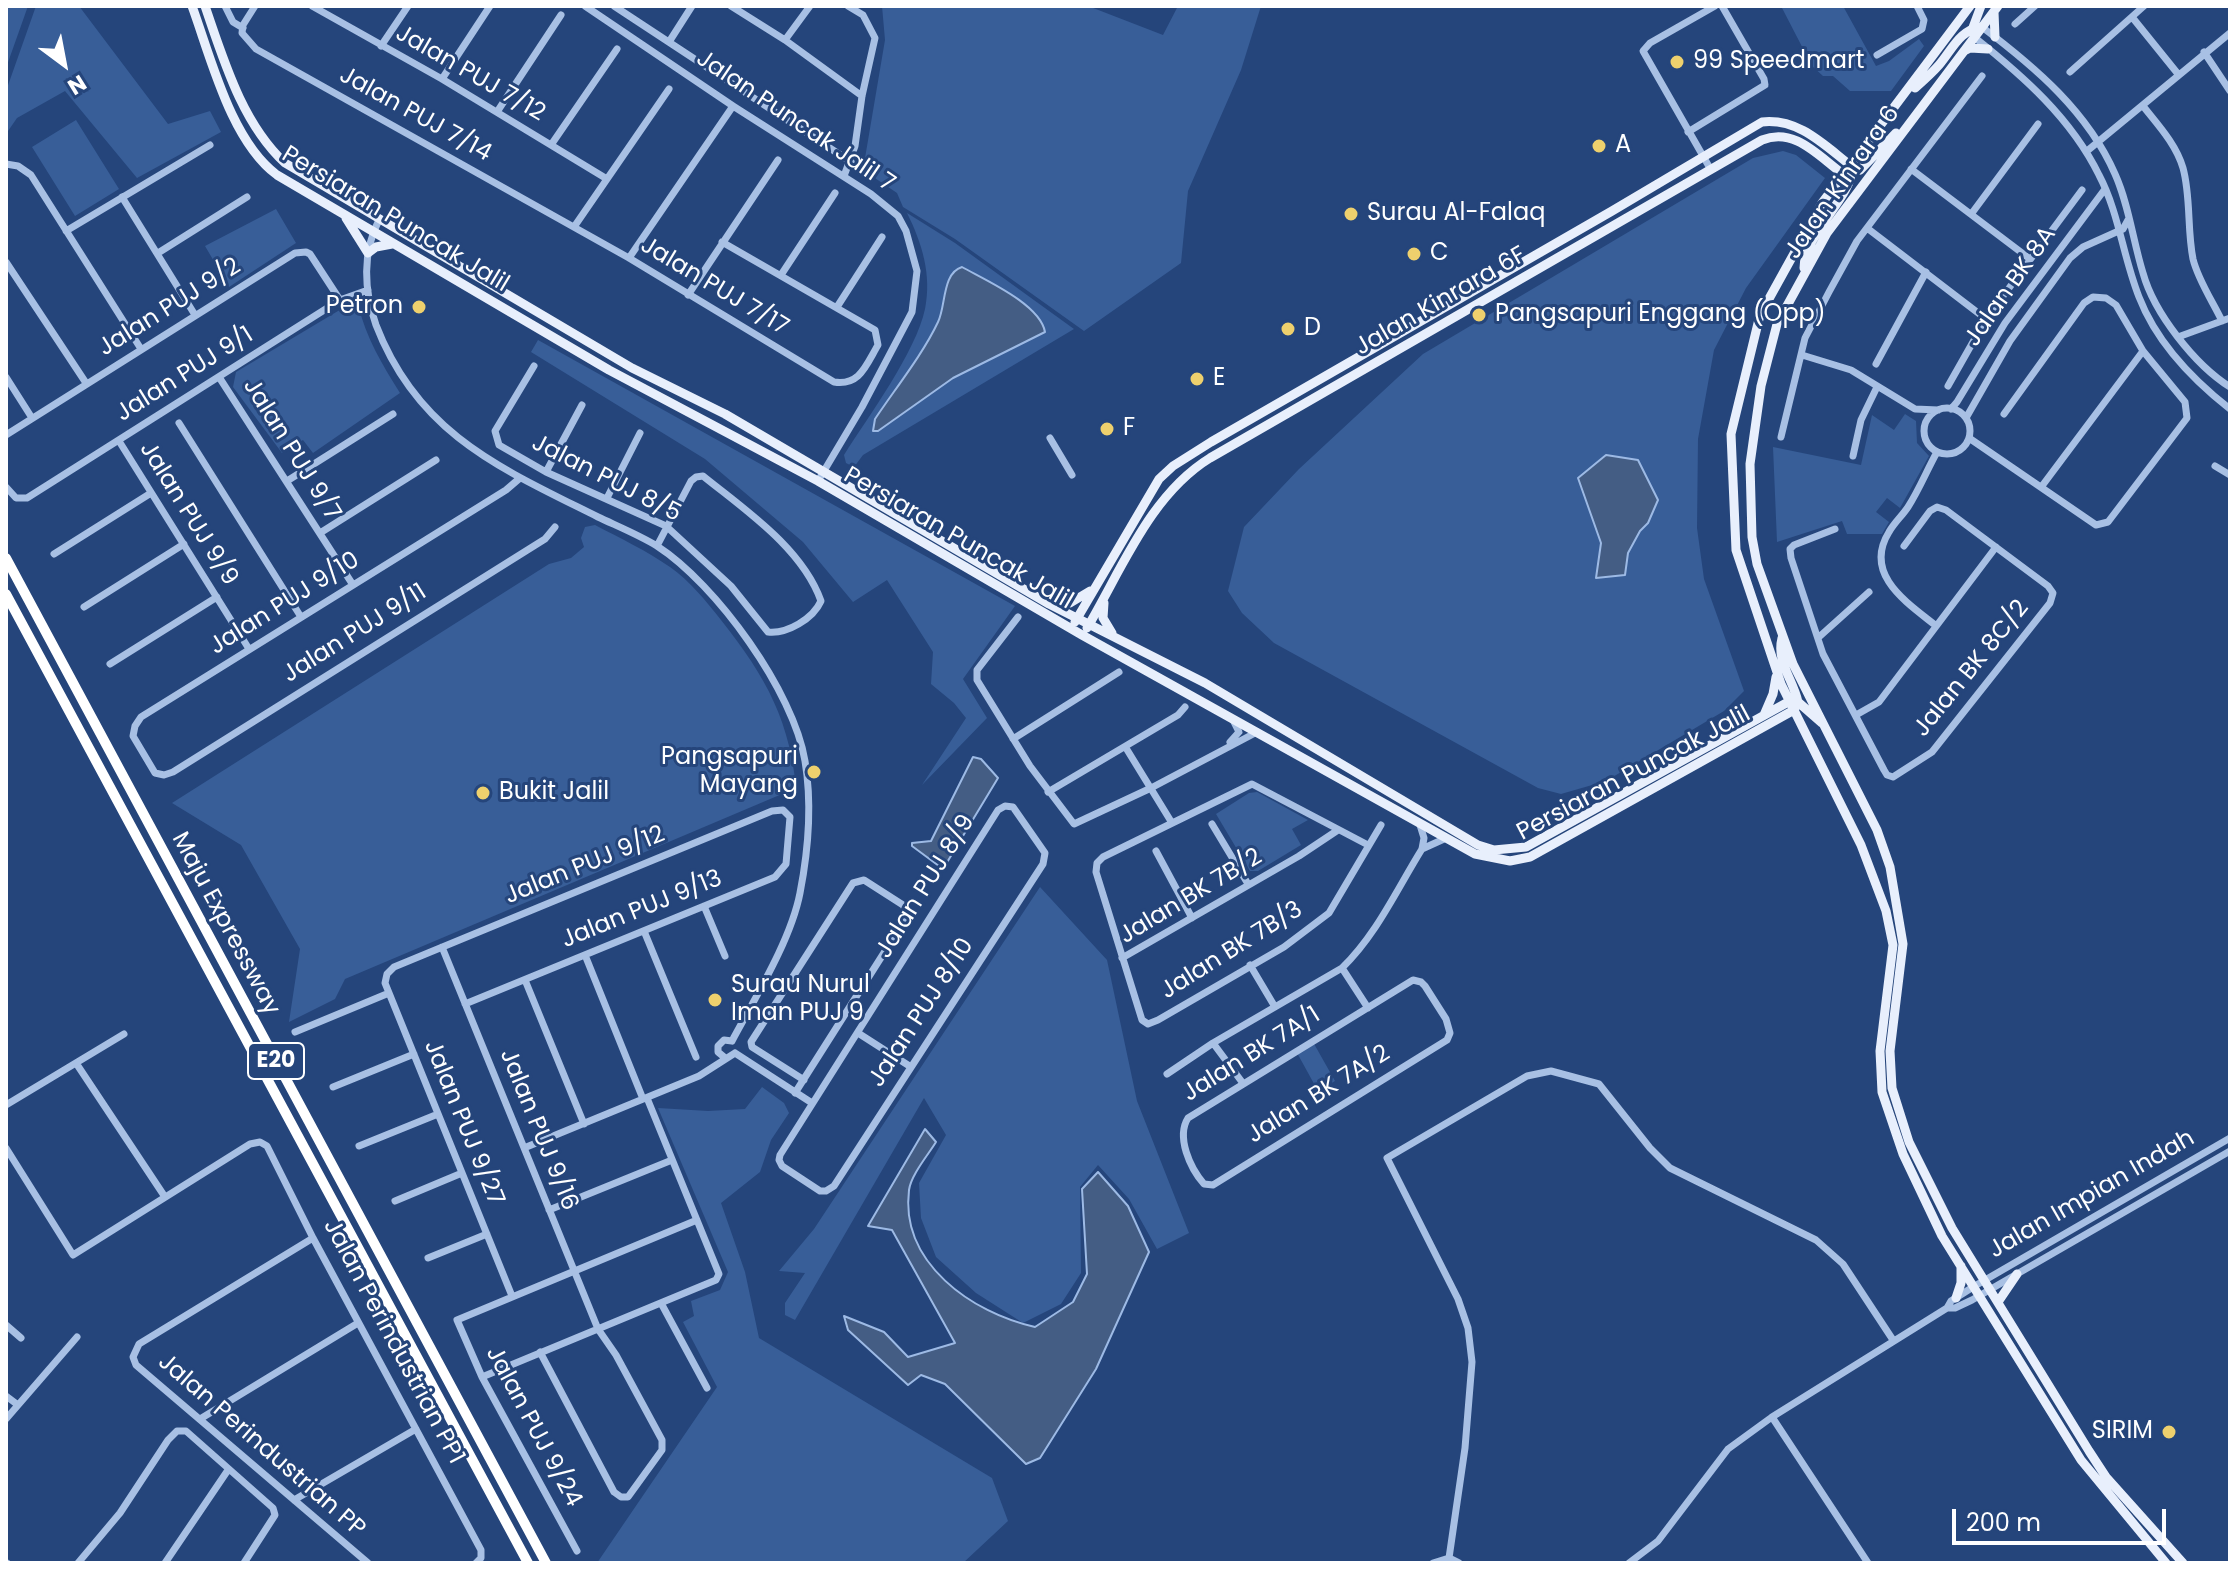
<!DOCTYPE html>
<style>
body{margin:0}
#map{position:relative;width:2236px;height:1569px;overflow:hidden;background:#25457b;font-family:Poppins,sans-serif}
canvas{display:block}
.frame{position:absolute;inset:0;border:8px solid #fff;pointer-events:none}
.north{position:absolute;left:24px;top:24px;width:80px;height:80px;-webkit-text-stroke:6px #25457b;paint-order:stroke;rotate:148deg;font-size:22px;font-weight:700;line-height:32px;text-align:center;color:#fff}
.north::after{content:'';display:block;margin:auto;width:28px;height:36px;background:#fff;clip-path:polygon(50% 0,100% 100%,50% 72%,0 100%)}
.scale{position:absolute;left:1952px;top:1509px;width:214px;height:36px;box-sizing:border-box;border:4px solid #fff;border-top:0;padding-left:10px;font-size:24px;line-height:28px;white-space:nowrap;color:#fff;-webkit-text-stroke:6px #25457b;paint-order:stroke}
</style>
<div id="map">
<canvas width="2236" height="1569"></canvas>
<div class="frame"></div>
<div class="north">N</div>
<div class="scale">200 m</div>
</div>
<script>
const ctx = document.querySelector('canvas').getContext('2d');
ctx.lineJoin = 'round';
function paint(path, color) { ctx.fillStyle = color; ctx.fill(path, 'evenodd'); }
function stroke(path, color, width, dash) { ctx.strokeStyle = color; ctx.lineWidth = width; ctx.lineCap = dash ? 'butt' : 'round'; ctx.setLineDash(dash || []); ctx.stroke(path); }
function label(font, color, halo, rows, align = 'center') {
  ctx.font = font + ' Poppins,sans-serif'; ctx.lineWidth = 6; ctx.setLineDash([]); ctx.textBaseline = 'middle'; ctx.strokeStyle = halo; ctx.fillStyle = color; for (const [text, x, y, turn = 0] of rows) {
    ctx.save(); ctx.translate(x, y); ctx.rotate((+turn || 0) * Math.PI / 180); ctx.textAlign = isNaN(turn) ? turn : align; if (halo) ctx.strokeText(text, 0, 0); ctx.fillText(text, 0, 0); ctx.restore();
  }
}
const green = new Path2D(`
 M6,6H28L6,68Z
 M36,6H79L168,124L210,111L221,132L137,178L65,91L17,118L6,134V91Z
 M882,6H1088L1163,35L1178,6H1261L1241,70L1188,191L1181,263L1084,331L955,239L903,207L897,193L866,172L864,164L885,40Z
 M1781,6H1843L1876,66L1889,61L1919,39L1924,46L1891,91H1850L1833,76H1823L1812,66Z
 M76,120L119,189L75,216L32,147Z
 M1783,151L1796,155L1825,178L1746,288L1714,350L1698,439L1697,528L1704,579L1744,691L1724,711L1606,781L1561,794L1538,788L1274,643L1242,613L1228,591L1244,527L1299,469L1423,354L1753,158Z
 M276,209L296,243L229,287L205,246Z
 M907,213L955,243L1074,329L863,455L854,467L846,463L844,455C868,417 916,352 925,309C932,275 922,243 907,213Z
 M358,304C366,338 382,364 400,393L313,453L303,440L282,453L233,387L236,372L343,308Z
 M538,340L1015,606L963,679L987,718L922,785L966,718L954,703L931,684L933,652L887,580L853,602L803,542L705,459L531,352Z
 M1905,414L1916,421L1917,443L1929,456L1900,508L1887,498L1876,512L1889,522L1882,534H1847L1842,521L1777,542L1773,447L1861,465L1872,415L1894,430Z
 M595,525C620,538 647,551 670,567C690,581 706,601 721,620C767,678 791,722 797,797L782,794L345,979L335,999L289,1022L300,949L241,845L172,803L549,564L571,558L584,547L581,538L585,527Z
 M1257,792L1308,820L1292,829L1301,845L1258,871H1250L1216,814L1249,793Z
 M1040,887L1107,960L1137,1101L1189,1233L1157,1249L1129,1199L1098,1165L1080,1187L1081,1273L1061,1304L1023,1323L976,1293L936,1257L921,1218L919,1183L946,1135L924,1098L795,1320L785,1315V1303L805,1273L779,1271L814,1229Z
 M1313,1042L1335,1081L1318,1091L1296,1051Z
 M762,1087L784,1103L789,1113L771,1140L760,1172L721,1203L745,1272L759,1338L992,1478L1008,1521L963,1563H597L717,1387L683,1322L694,1316L691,1301L720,1290L728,1272L658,1108L708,1111L745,1109Z`);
const water = new Path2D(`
 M962,267C985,280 1040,304 1045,332L953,378L878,431H873L875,419C895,389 923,354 938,322C946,306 942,273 962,267Z
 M1606,455L1638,460L1658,500L1648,523L1640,531L1628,553L1625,575L1596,578L1601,543L1578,478Z
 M973,757L981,759L998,778L943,869L912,846V843L931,841Z
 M925,1129L936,1142C928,1155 911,1175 909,1190C900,1263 972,1313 1035,1327L1073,1302L1087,1274L1082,1189L1098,1172L1128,1206L1149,1252L1096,1369L1040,1458L1026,1464L945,1384L921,1375L908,1385L848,1330L844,1316L884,1332L908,1357L955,1343L892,1230L868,1226Z`);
const minor = new Path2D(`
 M225,6L233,22L243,28
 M255,6L243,25L242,33L256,49L629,258L834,382C860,386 866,365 878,345L875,330L722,242
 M312,6L442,79L607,179
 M585,6L733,106L871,194L898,216L906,231L917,271L912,312L862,407L818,481
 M614,6L851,162
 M731,6L785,40L862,96
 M2132,17L2178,74
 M2015,24L2035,6
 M1982,27C2035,67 2088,112 2115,174C2129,205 2133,241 2143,273C2154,313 2195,365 2230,387
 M1974,37C2023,76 2071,118 2099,175C2119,213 2123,257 2139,297C2156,341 2193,380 2230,409
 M785,40L810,6
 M669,42L692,6
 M381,46L408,6
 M2204,52L2230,91
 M1877,55L1922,29L1924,20L1917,6
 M2070,72L2144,6
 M442,79L490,6
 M2143,106C2158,125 2176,144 2183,168C2191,197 2187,229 2193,259C2198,280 2213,302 2222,321
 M497,112L561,15
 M1688,132L1765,85L1764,79L1722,6
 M551,145L617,49
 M2087,151L2230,33
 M6,164L18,166L31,175L141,349
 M1911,169L2030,259
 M1711,170L1643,51L1650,43L1715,6
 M844,176L855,146L862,96L875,38L863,15L848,6
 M122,197L195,315
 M1972,213L2038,124
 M379,220C362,252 364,291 376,325C418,434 500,468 598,517C617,526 639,535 657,546C716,584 794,692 805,761C812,803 808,852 800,893C791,940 755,998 732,1041
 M574,227L669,89
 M1867,228L1986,319
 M66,231L210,145
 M158,253L247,197
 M629,258L733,106
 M6,262L86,383
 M781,275L835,193
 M688,295L778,160
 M837,307L882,237
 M2178,337L2230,318
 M1802,355L1851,370L1915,409L1938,410
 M1876,364L1926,272
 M534,366L495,431L499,445L546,472L666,526L731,586L768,632C787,634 813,619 821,601C802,548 745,510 703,476L696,477L691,481L657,546
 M6,377L32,418
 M219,377L353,585
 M1948,386L1986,319L2082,190
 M1924 431a23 23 0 1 1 46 0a23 23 0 1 1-46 0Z
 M1951,409L1957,402L2005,323L2105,189
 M1966,418L2010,341L2070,258L2083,247L2123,229L2128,220
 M179,423L301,617
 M6,435L295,253L306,252L310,254L340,300
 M1781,437L1805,338L1829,292L1857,241L1982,76
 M1050,438L1072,475
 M1969,438L2096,525L2108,522L2187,418L2185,402L2143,351L2116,305L2106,298L2093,297L2084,303L2004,414
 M119,441L249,649
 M1853,456L1861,420L1877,387
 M2215,466L2230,475
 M546,472L582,405
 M520,478L506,490L141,717L135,726L133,736L155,773L164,775L173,772L545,539L555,527
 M287,481L393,414
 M2042,486L2143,351
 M6,487L16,498H27L340,300L368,290
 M607,498L640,433
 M1835,529L1794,545L1790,549L1791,558L1823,654L1884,770L1887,775L1893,777L1932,752L2050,603L2053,593L2048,586L1946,510L1937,507L1930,511L1904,546
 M320,533L436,460
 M54,554L151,493
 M84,607L184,544
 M1018,617L977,670V680L1030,766L1074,824L1151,788L1257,732
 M1935,625C1906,602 1863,574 1889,532C1894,523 1902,516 1908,507C1919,490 1927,470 1937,452
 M1819,637L1869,592
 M110,664L217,597
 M1856,715L1879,702L1996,547
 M1013,739L1119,672
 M1230,742L1239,732L1233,720
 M1126,748L1172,823
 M1048,792L1178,715L1185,707
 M1005,806L1013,807L1045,853L1043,864L834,1186L826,1191H820L782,1166L779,1160L780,1155L998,810Z
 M1212,824L1248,884
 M1368,845L1252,784L1103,857L1097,863L1096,872L1142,1020L1148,1024L1158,1020L1284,947L1329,913L1381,825
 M1422,849L1444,839
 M1156,851L1192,918
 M704,906L725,956
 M644,931L696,1057
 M442,947L598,1329L616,1355L662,1440V1450L628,1497H621L614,1492L540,1352
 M585,955L643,1099
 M1122,958L1299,856L1338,830
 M1250,965L1275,1007
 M1342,968L1368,1008
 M525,980L584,1124
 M1413,980L1421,982L1425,986L1446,1019L1450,1033L1447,1040L1213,1185L1204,1184C1190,1168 1176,1137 1188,1118Z
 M465,1004L775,877L786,864L790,817L783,810L772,811L394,967L387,974L385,983L512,1296
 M295,1032L389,993
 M858,1033L911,1067
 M1213,1043L1242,1082
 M735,1053L812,1103
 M724,1057L718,1052V1046L724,1040L732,1041
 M76,1063L165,1197
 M1167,1074L1213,1043L1342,968C1377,934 1397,889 1422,849L1424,838L1420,825
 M333,1087L414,1054
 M795,1093L908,915L903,905L864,880L853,883L751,1042L752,1047L804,1080
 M6,1105L124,1034
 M359,1146L438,1114
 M6,1148L73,1255L250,1144L260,1142L267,1146L313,1238L481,1550V1558L476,1563
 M524,1148L699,1076L735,1053
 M395,1201L462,1173
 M549,1210L672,1160
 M313,1238L139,1344L133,1357L136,1365L368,1563
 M428,1258L487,1234
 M661,1303L707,1388
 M1947,1308H1955L1972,1300L2230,1151
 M6,1325L21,1338
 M482,1377L716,1280L719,1274L647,1098
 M6,1396L18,1405
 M1772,1417L1868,1563
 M6,1419L77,1337
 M200,1419L358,1323
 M294,1500L416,1429
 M577,1551L482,1377L457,1320L697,1220
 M1449,1558L1465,1448L1472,1362L1468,1328L1458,1299L1387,1158L1527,1076L1551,1071L1599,1084L1650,1148L1670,1168L1816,1240L1843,1264L1893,1340
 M6,1563H7
 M78,1563L120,1513L168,1440L177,1431H186L273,1508L275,1515L244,1563
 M165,1563L228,1470
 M1433,1563L1449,1558L1459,1563
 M1629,1563L1658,1541L1728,1449L1772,1417L1947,1308L1951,1301L1973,1287L2230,1138`);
const major = new Path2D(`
 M192,6C211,58 231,141 277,175L609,370L818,481L1082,635L1475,854L1510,861L1530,857L1794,710L1798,702
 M205,6C224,61 242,123 285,163L632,368L725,414L1049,604L1205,683L1478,845L1494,850L1526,847L1790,701L1798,702L1822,723
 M1970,6L1822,203L1760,315L1731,434L1736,550L1781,684L1861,845L1886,911L1893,945L1880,1051L1882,1092L1903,1154L1942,1236L2081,1460L2166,1563
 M1998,6L1827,233L1777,324L1761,386L1750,464L1752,537L1757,564L1793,664L1877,830L1890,867L1903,944L1890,1051L1892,1088L1909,1142L1952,1228L2089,1451L2106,1477L2183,1563
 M1994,12L1995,37
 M1972,30L1981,6
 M1964,51L1970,48L1988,49
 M1915,88C1923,81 1932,73 1939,65C1952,50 1960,29 1982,27
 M346,218L368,253L376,247L392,244
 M1804,268C1804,233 1855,195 1851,168
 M1104,603L1103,618L1112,633
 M1053,604L1070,603L1090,591
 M1075,622L1159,479L1173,466L1211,442L1612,211L1762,122C1798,118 1823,144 1850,165
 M1087,628C1122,569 1150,495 1210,458L1762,140C1795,127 1818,156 1843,174L1860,170L1896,133
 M1782,638C1776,662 1793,679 1798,702
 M1764,715L1773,694L1776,677
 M1956,1298L1961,1283V1266
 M1998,1302L2017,1274`);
const highway = new Path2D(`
 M6,558L546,1563
 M6,594L528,1563`);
const markers = [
 [1677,62,8,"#eed06d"],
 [1599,146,8,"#eed06d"],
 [1351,214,8,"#eed06d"],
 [1414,254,8,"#eed06d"],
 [419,307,8,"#eed06d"],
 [1479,315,8,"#eed06d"],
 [1288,329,8,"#eed06d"],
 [1197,379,8,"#eed06d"],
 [1107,429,8,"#eed06d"],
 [814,772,8,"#eed06d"],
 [483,793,8,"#eed06d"],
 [715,1000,8,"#eed06d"],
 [2169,1432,8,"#eed06d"]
];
const shields = [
 [276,1061,56]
];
const shieldNames = [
 ["E20",276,1061]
];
const poiNames = [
 ["99 Speedmart",1693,62],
 ["A",1615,146],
 ["Surau Al-Falaq",1367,214],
 ["C",1430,254],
 ["Petron",403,307,"right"],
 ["Pangsapuri Enggang (Opp)",1495,315],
 ["D",1304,329],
 ["E",1213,379],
 ["F",1123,429],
 ["Pangsapuri",798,758,"right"],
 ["Mayang",798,786,"right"],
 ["Bukit Jalil",499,793],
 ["Surau Nurul",731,986],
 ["Iman PUJ 9",731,1014],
 ["SIRIM",2153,1432,"right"]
];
const streetNames = [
 ["Jalan PUJ 7/12",470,74,30],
 ["Jalan PUJ 7/14",415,115,29],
 ["Jalan Puncak Jalil 7",795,122,34],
 ["Jalan Kinrara 6",1843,183,-55],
 ["Persiaran Puncak Jalil",395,220,31],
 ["Jalan PUJ 7/17",714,287,31],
 ["Jalan BK 8A",2011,287,-55],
 ["Jalan Kinrara 6F",1441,302,-30],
 ["Jalan PUJ 9/2",170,308,-32],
 ["Jalan PUJ 9/1",185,375,-32],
 ["Jalan PUJ 9/7",291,450,58],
 ["Jalan PUJ 8/5",606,479,27],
 ["Jalan PUJ 9/9",188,514,58],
 ["Persiaran Puncak Jalil",958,539,30],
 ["Jalan PUJ 9/10",285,604,-32],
 ["Jalan PUJ 9/11",355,634,-32],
 ["Jalan BK 8C/2",1972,669,-51],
 ["Persiaran Puncak Jalil",1634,774,-28],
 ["Jalan PUJ 9/12",585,866,-22],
 ["Jalan PUJ 8/9",926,887,-58],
 ["Jalan BK 7B/2",1191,897,-31],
 ["Jalan PUJ 9/13",642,910,-22],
 ["Maju Expressway",225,924,62],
 ["Jalan BK 7B/3",1232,951,-32],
 ["Jalan PUJ 8/10",922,1013,-57],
 ["Jalan BK 7A/1",1252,1055,-32],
 ["Jalan BK 7A/2",1319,1095,-32],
 ["Jalan PUJ 9/27",463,1123,68],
 ["Jalan PUJ 9/16",538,1130,68],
 ["Jalan Impian Indah",2092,1195,-30],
 ["Jalan Perindustrian PP1",393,1342,62],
 ["Jalan PUJ 9/24",533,1427,62],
 ["Jalan Perindustrian PP",261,1446,41]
];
paint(green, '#385e98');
paint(water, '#445d84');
stroke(water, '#9dbae5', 2);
stroke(minor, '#a8c0e4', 7);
stroke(major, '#e8effc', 9);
stroke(highway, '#fff', 10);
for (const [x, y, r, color] of markers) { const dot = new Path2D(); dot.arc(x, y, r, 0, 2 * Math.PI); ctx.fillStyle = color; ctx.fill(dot); stroke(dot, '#25457b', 3); }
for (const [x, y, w] of shields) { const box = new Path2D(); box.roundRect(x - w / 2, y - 18, w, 36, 6); ctx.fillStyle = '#25457b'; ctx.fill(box); stroke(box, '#fff', 2); }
label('bold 22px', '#fff', null, shieldNames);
label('24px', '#fff', '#25457b', poiNames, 'left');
label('24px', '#fff', '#25457b', streetNames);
</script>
